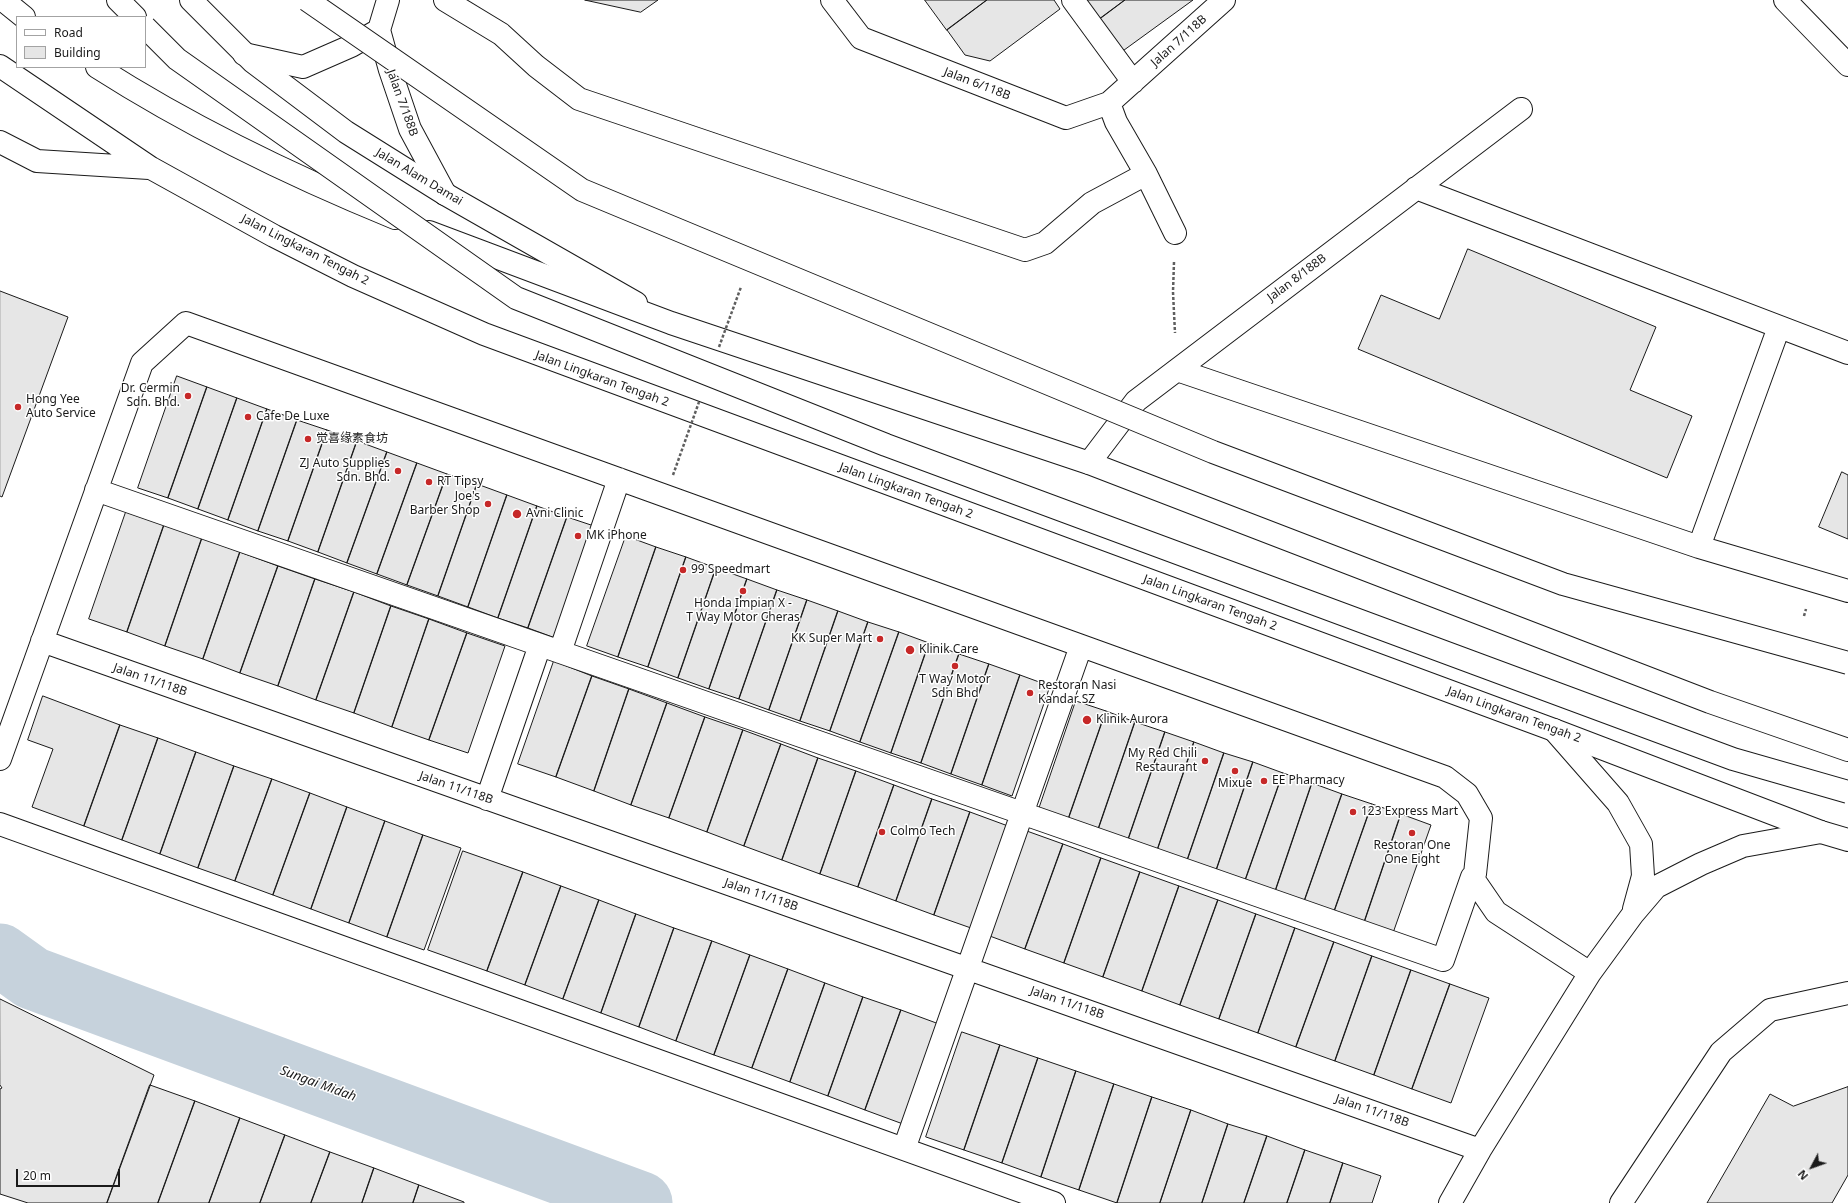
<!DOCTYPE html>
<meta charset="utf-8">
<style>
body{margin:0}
#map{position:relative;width:1848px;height:1203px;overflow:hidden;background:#fff;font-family:"Noto Sans",sans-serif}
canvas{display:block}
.legend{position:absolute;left:16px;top:16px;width:130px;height:52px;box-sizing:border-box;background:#fff;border:1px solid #a3a3a3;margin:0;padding:5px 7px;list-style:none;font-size:12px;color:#1a1a1a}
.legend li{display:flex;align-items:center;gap:8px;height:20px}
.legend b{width:20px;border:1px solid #a3a3a3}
.north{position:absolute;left:1792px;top:1147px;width:40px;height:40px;-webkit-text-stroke:3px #fff;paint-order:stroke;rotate:229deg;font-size:11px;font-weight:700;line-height:16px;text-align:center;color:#1a1a1a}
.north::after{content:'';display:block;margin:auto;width:14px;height:18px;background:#1a1a1a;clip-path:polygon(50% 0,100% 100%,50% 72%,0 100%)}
.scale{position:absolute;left:16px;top:1169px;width:104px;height:18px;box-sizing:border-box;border:2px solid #1a1a1a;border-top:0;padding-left:5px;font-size:12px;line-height:14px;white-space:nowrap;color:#1a1a1a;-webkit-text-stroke:3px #fff;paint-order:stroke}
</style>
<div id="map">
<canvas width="1848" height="1203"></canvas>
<ul class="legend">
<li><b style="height:5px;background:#fff"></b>Road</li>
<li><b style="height:11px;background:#e6e6e6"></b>Building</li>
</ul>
<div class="north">N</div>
<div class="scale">20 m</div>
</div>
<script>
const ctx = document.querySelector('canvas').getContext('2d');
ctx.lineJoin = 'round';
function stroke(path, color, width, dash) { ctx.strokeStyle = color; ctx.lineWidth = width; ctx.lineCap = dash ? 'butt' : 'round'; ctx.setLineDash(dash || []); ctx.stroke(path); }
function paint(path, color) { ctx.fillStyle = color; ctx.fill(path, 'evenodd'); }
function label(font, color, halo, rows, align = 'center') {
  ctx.font = font + ' "Noto Sans","Noto Sans SC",sans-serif'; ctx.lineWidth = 3; ctx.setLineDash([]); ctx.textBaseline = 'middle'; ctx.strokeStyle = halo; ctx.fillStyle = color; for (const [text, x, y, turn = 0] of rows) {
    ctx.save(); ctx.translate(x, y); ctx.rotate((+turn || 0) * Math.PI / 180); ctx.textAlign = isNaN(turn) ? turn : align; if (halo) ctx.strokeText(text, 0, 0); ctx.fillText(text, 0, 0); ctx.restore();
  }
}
const river = new Path2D(`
 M0,955L32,978L641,1203`);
const building = new Path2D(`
 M585,0H658L641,12Z
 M925,0H987L947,30Z
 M987,0H1054L1060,9L990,61L965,55L947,30Z
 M1082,0H1125L1097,21Z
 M1125,0H1193L1120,53L1097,21Z
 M1468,249L1656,327L1630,390L1692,416L1667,478L1358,349L1381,295L1439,319Z
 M0,291L68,317L2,497L0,496Z
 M177,376L207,387L168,498L138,488Z
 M207,387L237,398L198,509L168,498Z
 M237,398L267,409L228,520L198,509Z
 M267,409L297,420L258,531L228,520Z
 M297,420L327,430L288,541L258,531Z
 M327,430L357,441L318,552L288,541Z
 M357,441L387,452L347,563L318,552Z
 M387,452L417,463L377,574L347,563Z
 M417,463L447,474L407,585L377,574Z
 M1842,472L1848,475V539L1819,527Z
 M447,474L477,484L438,596L407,585Z
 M477,484L507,495L468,607L438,596Z
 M507,495L537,506L498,618L468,607Z
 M537,506L567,517L528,628L498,618Z
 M126,512L164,525L127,632L89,619Z
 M567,517L597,527L558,639L528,628Z
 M164,525L202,538L165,646L127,632Z
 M626,536L656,547L618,657L587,646Z
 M202,538L240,552L203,659L165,646Z
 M656,547L686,557L648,667L618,657Z
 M240,552L278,566L240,673L203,659Z
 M686,557L716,568L678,678L648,667Z
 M278,566L315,579L278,686L240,673Z
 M716,568L747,579L709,689L678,678Z
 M315,579L354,592L316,700L278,686Z
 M747,579L777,590L739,699L709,689Z
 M777,590L807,600L769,710L739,699Z
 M354,592L391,606L354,713L316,700Z
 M807,600L838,611L800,721L769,710Z
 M391,606L429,619L392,727L354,713Z
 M838,611L868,622L830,731L800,721Z
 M429,619L467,633L429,740L392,727Z
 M868,622L899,632L860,742L830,731Z
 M899,632L929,643L891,753L860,742Z
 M467,633L505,646L468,753L429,740Z
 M929,643L959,654L921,763L891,753Z
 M959,654L989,664L951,774L921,763Z
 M554,661L592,676L556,777L518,764Z
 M989,664L1020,675L982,785L951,774Z
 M1020,675L1050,686L1012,796L982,785Z
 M592,676L629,689L594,791L556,777Z
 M629,689L667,703L631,805L594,791Z
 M43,696L120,725L84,826L32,807L53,749L28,740Z
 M1076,701L1106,711L1068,820L1039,809Z
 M667,703L705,717L669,818L631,805Z
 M1106,711L1135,722L1098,830L1068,820Z
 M705,717L743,730L707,832L669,818Z
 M1135,722L1165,732L1128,840L1098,830Z
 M120,725L158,738L122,840L84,826Z
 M743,730L781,744L744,846L707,832Z
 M1165,732L1194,742L1157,851L1128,840Z
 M158,738L196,752L160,854L122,840Z
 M1194,742L1224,753L1187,861L1157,851Z
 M781,744L818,758L782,860L744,846Z
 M196,752L234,766L198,868L160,854Z
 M1224,753L1253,762L1216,871L1187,861Z
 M818,758L856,771L820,874L782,860Z
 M1253,762L1283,773L1245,881L1216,871Z
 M234,766L272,779L235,881L198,868Z
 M856,771L894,785L858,887L820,874Z
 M1283,773L1312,783L1275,892L1245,881Z
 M272,779L310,793L273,895L235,881Z
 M1312,783L1342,794L1304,902L1275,892Z
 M894,785L932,799L896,901L858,887Z
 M310,793L347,807L311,909L273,895Z
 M1342,794L1372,804L1334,912L1304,902Z
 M932,799L970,812L934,915L896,901Z
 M1372,804L1401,814L1364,923L1334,912Z
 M347,807L385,821L349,923L311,909Z
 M970,812L1008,826L971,928L934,915Z
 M1401,814L1431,825L1393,933L1364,923Z
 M385,821L423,835L387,937L349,923Z
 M1024,830L1063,844L1025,949L987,935Z
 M423,835L461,848L424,950L387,937Z
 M1063,844L1101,858L1064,963L1025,949Z
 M463,851L523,872L487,971L428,950Z
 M1101,858L1140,872L1103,977L1064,963Z
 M523,872L561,886L525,985L487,971Z
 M1140,872L1179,886L1142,991L1103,977Z
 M561,886L599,900L563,999L525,985Z
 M1179,886L1218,900L1180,1005L1142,991Z
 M599,900L636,914L601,1013L563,999Z
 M1218,900L1256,914L1219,1019L1180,1005Z
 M636,914L674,928L639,1027L601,1013Z
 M1256,914L1295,928L1258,1033L1219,1019Z
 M674,928L712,941L676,1041L639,1027Z
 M1295,928L1334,942L1296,1047L1258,1033Z
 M712,941L750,955L714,1055L676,1041Z
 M1334,942L1372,956L1335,1061L1296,1047Z
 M750,955L788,969L752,1068L714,1055Z
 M1372,956L1411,970L1374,1075L1335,1061Z
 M788,969L825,983L790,1082L752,1068Z
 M1411,970L1450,984L1412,1089L1374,1075Z
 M825,983L863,997L828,1096L790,1082Z
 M1450,984L1489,998L1451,1103L1412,1089Z
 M863,997L901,1010L865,1110L828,1096Z
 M0,999L154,1075L107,1203H28L0,1194V1089L2,1088L0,1085Z
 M901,1010L939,1024L903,1124L865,1110Z
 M962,1032L1000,1045L964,1150L926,1137Z
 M1000,1045L1038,1058L1002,1163L964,1150Z
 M1038,1058L1076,1071L1041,1177L1002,1163Z
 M1076,1071L1114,1084L1079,1190L1041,1177Z
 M1114,1084L1152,1097L1117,1203L1079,1190Z
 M150,1085L195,1101L158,1203H107Z
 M1848,1087V1175L1832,1203H1707L1770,1094L1793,1106Z
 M1152,1097L1191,1110L1160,1203H1117Z
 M195,1101L240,1118L209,1203H158Z
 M1191,1110L1228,1124L1202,1203H1160Z
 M240,1118L285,1135L260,1203H209Z
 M1228,1124L1267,1136L1244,1203H1202Z
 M285,1135L330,1152L311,1203H260Z
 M1267,1136L1305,1150L1287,1203H1244Z
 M1305,1150L1343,1163L1330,1203H1287Z
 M330,1152L374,1168L362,1203H311Z
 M1343,1163L1381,1176L1372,1203H1330Z
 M374,1168L419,1185L413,1203H362Z
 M419,1185L464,1202V1203H413Z`);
const path = new Path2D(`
 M1174,262L1173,292L1175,333
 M1804,616L1806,609`);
const minor = new Path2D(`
 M388,0L379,30L390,70L410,129L445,194
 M445,0L501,34L536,66L579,99L1025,250L1045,243L1092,203L1146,174
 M832,0L861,38L1066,118L1109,103L1224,0
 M1073,0L1133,82
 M1785,0L1848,65
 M244,54L303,67L351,46L379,30
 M1109,103L1116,122L1146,174L1175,233
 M1416,188L1848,353
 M1177,370L1699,547L1848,591
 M1089,463L1136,401L1521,109
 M96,490L1443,960L1472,877
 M1699,547L1779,327
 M42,641L1480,1150
 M560,652L619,479
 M1554,730L1618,803L1641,844L1643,876L1634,909
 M0,759L142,363L186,323L1445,777L1467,794L1481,818L1475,874L1472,877L1496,912L1590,973
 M487,799L540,645
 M0,824L1054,1203
 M904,1149L1081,646
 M1450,1203L1480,1150L1590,973L1633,914L1656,887L1701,864L1743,846L1821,832
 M1621,1203L1721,1052L1770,1010L1848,993`);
const major = new Path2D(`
 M191,0L253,62L346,132L445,194L636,303`);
const highway = new Path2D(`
 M3,0L24,17
 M118,0L135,17
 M0,66L151,168L274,236L353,276L484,334L1554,730L1821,832L1848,840
 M97,67C191,127 292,176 395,218
 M0,142L37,161L149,168
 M429,232L671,323L1089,463L1710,702L1848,750`);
const pathBridge = new Path2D(`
 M719,347L741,287
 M673,475L699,402`);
const highwayBridge = new Path2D(`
 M307,0L582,190L1213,452L1563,584L1848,663
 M145,27L177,59L516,298L886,445L1733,759L1848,792`);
const markers = [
 [188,396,4,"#c62828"],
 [18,407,4,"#c62828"],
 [248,417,4,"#c62828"],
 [308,439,4,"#c62828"],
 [398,471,4,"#c62828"],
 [429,482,4,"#c62828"],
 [488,504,4,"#c62828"],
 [517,514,5,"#c62828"],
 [578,536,4,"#c62828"],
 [683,570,4,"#c62828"],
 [743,591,4,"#c62828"],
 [880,639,4,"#c62828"],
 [910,650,5,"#c62828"],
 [955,666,4,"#c62828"],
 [1030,693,4,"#c62828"],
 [1087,720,5,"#c62828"],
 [1205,761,4,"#c62828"],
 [1235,771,4,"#c62828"],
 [1264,781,4,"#c62828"],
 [1353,812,4,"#c62828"],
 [882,832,4,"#c62828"],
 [1412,833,4,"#c62828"]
];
const streetNames = [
 ["Jalan 7/118B",1179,41,-42],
 ["Jalan 6/118B",977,84,21],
 ["Jalan 7/188B",402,103,70],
 ["Jalan Alam Damai",419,177,31],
 ["Jalan Lingkaran Tengah 2",305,250,27],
 ["Jalan 8/188B",1297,278,-37],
 ["Jalan Lingkaran Tengah 2",602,379,20],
 ["Jalan Lingkaran Tengah 2",906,491,20],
 ["Jalan Lingkaran Tengah 2",1210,603,20],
 ["Jalan 11/118B",150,680,19],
 ["Jalan Lingkaran Tengah 2",1514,715,20],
 ["Jalan 11/118B",456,788,19],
 ["Jalan 11/118B",761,895,19],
 ["Jalan 11/118B",1067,1003,19],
 ["Jalan 11/118B",1372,1111,19]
];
const poiNames = [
 ["Dr. Cermin",180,389,"right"],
 ["Sdn. Bhd.",180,403,"right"],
 ["Hong Yee",26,400],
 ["Auto Service",26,414],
 ["Cafe De Luxe",256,417],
 ["觉喜缘素食坊",316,439],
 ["ZJ Auto Supplies",390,464,"right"],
 ["Sdn. Bhd.",390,478,"right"],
 ["RT Tipsy",437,482],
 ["Joe's",480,497,"right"],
 ["Barber Shop",480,511,"right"],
 ["Avni Clinic",526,514],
 ["MK iPhone",586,536],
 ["99 Speedmart",691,570],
 ["Honda Impian X -",743,604,"center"],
 ["T Way Motor Cheras",743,618,"center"],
 ["KK Super Mart",872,639,"right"],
 ["Klinik Care",919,650],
 ["T Way Motor",955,680,"center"],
 ["Sdn Bhd",955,694,"center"],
 ["Restoran Nasi",1038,686],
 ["Kandar SZ",1038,700],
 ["Klinik Aurora",1096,720],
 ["My Red Chili",1197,754,"right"],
 ["Restaurant",1197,768,"right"],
 ["EE Pharmacy",1272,781],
 ["Mixue",1235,784,"center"],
 ["123 Express Mart",1361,812],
 ["Colmo Tech",890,832],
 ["Restoran One",1412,846,"center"],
 ["One Eight",1412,860,"center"]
];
const waterNames = [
 ["Sungai Midah",318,1084,20]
];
stroke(river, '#c6d2dc', 63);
paint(building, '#e6e6e6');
stroke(building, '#1a1a1a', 1);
stroke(minor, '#1a1a1a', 24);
stroke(major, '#1a1a1a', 24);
stroke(highway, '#1a1a1a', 24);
stroke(path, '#5f5f5f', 2.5, [3, 2]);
stroke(minor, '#fff', 22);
stroke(major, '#fff', 22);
stroke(highway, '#fff', 22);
stroke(highwayBridge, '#1a1a1a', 24, []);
stroke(pathBridge, '#5f5f5f', 2.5, [3, 2]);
stroke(highwayBridge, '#fff', 22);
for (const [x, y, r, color] of markers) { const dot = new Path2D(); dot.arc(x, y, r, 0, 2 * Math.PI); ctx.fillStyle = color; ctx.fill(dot); stroke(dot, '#fff', 1.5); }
label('12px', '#1a1a1a', '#fff', streetNames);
label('12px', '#1a1a1a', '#fff', poiNames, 'left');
label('italic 13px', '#1a1a1a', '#fff', waterNames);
</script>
